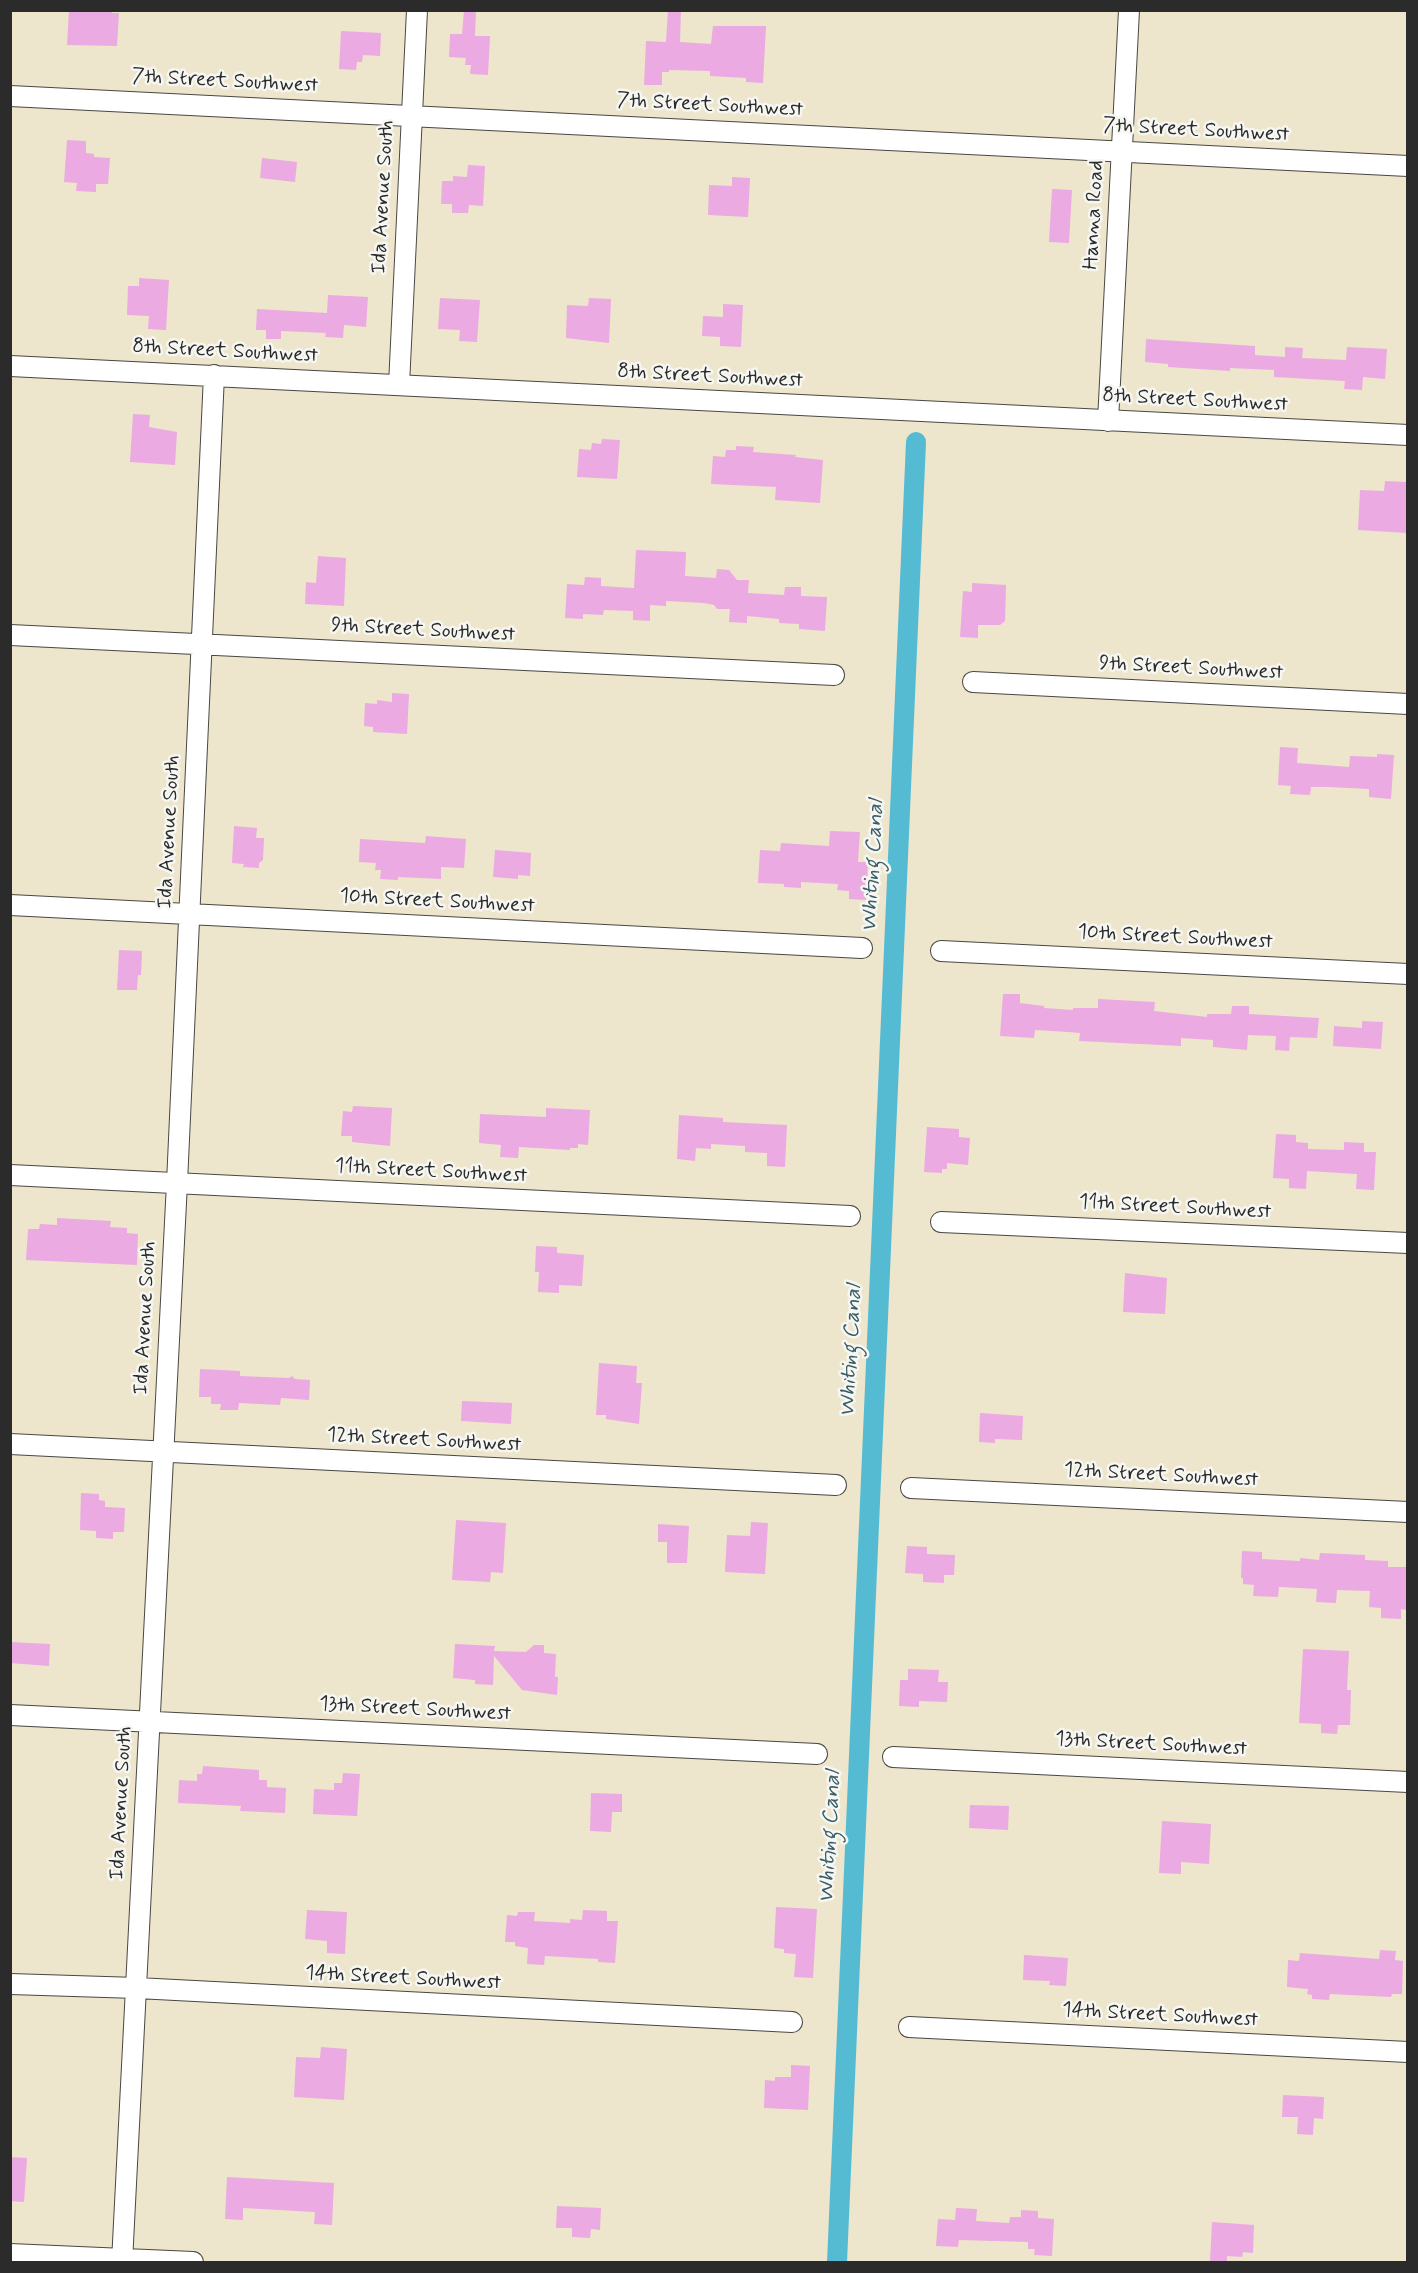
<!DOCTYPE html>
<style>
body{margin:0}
#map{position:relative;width:1418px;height:2273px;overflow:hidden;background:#ede6cc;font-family:Mynerve,sans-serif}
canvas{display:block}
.frame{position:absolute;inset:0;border:12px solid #2b2b2b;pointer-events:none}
</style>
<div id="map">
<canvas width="1418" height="2273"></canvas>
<div class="frame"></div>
</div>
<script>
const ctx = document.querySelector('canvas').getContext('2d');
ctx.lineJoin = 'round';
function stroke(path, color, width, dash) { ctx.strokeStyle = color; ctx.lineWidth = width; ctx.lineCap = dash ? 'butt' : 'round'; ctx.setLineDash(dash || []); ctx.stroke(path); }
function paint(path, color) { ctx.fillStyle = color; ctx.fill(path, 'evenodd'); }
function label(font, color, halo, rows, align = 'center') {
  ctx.font = font + ' Mynerve,sans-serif'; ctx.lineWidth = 5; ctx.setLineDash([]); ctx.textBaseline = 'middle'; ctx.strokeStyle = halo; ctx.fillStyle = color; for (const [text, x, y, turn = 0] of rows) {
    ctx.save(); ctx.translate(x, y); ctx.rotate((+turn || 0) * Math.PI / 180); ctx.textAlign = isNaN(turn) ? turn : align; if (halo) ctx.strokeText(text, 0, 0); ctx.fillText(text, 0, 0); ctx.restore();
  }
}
const canal = new Path2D(`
 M837,2262L916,442`);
const building = new Path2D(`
 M69,10H112V13H119L117,46L67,45Z
 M464,10H476L475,36H490L488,75L470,74L471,65H465L466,58L449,57L450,34H462Z
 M668,10H681L680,42L711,44L713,26H766L763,83L746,82V78L710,76V71L669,70V72H662V85H644L646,41L666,42Z
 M341,31L381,33L380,56L363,55L362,62H357L356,70L339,69Z
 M67,140L86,141V153L94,154V157L110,158L108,184H96V192L76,191L77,183L64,182Z
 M262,158L297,162L295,182L260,178Z
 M468,165L485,166L483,206L469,205L468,213H452V204H441L442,181H453V176L467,177Z
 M732,177L750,178L748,217L708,215L709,185L732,186Z
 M1052,189L1072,190L1069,243L1049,242Z
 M139,278L169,280L166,330L148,329L149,316L127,315L128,286H139Z
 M328,295L368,297L366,327L344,325L343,338L325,337L326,333L281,331V339H266V330H256L257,309L327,313Z
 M440,298L480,300L477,342L459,341L460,330L438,329Z
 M589,298L611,299L609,343L566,338L567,305L588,306Z
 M723,304L743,305L741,347L720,346V337L702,336L703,316L723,317Z
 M1146,339L1255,346V355L1285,357V347L1303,348L1302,358L1346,360L1347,347L1387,349L1385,379L1363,377L1362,390L1344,389L1345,381L1274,377V370L1230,368V371L1168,367V364L1145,362Z
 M133,414L150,415L149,427L177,432L175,465L130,462Z
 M602,439L620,440L617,479L577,477L579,449L591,450L592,443L601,444Z
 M736,446L754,447L753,452L796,455L795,457L823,460L820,503L775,500L776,487L711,484L713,456L725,457L726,450H736Z
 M1385,481L1407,482V533L1358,530L1360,490L1384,491Z
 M636,550L686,552L685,576L716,578L717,569L729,570L737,580H749L748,593L784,595L785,587H801V596L827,597L825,631L799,629V624L779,623V619L747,616V623L729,622L730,609H717L714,605L704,603L666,601V606L650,605V621L633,620V611L604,610L603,615L583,614V619L565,618L567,584L584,585L585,577L601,578V586L634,588Z
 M318,556L346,558L344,606L305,604L306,582L316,583Z
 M972,583L1006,585L1005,621L1000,625H978V638L960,637L963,591L972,592Z
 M392,693L409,694L407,734L373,732V727L364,726L365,703L377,704V700L392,702Z
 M1280,747L1298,748L1297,763L1349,767L1350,756L1377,757V754L1394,755L1391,799L1369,797V789L1328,787H1311L1310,795L1290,794L1291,786L1278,785Z
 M234,826L257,828L256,838H264L263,860L259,863V868L243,867L244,864L232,863Z
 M830,831L860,832L858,862H868L866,900L849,899V891L837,890L838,884L801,882V888L784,887V884L758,883L760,850L780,851L781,843L829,846Z
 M426,836L466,839L464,868L441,867V879L398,877V880L380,879L381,870H375L376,863L359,862L360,839L425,843Z
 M495,850L531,853L530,876L518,875V879L493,877Z
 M119,950L142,951L141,975H138L137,990H117Z
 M1003,994H1020V1003L1044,1006V1008L1073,1010V1008H1098V999L1155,1002L1154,1011L1207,1017V1014H1231L1232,1006H1249V1014L1319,1018L1317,1038L1290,1037L1289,1051L1275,1050L1276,1036L1248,1035L1247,1050L1213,1047V1040L1181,1038V1046L1079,1041L1080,1033L1068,1032L1035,1030L1034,1038L1000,1036Z
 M1362,1021L1383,1022L1381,1049L1333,1046L1334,1026L1362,1028Z
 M353,1106L392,1108L390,1146L352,1142V1136H341L343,1111L352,1112Z
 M546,1108L590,1110L588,1145L578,1144V1148H570V1150L519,1147L518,1158L500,1157L501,1145L479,1143L480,1114L546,1117Z
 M679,1115L723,1118V1122L787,1125L785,1167L767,1166V1153L745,1152V1146L711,1144V1149L696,1148L695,1161L677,1159Z
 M927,1127L959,1129V1137L970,1138L968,1165L947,1163V1169H942V1173L924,1172Z
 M1276,1134L1296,1135V1142L1308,1143V1149L1344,1150V1142L1364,1143V1152H1376L1374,1190L1356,1189L1357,1174L1307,1171L1306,1189L1289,1188V1179L1273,1178Z
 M57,1218L111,1221L110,1227L127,1228V1233L138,1234L137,1265L26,1260L28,1229H39L40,1224L57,1225Z
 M536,1246L557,1247V1253L584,1255L582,1286L559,1285V1293L538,1292L539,1272H535Z
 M1125,1273L1167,1278L1165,1314L1123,1312Z
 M599,1363L637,1366L636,1383H642L639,1424L606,1419V1415H596Z
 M200,1369L240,1371V1376L289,1378L292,1376L295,1379L310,1380L309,1400L281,1398L280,1405L239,1403L238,1410H220L221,1404H211V1397H199Z
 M462,1401L512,1403L511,1424L461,1421Z
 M980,1413L1023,1416L1022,1440L995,1439V1443L979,1442Z
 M81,1493L99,1494V1500L105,1501V1507L125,1508L124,1532H113V1539L96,1538V1531L80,1530Z
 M456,1520L506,1523L503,1573L491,1572L490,1582L452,1580Z
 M751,1522L768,1523L765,1574L725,1572L727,1535L750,1536Z
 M658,1524L689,1526L687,1563H667V1542H658Z
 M907,1546L927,1547V1554L955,1555L954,1575H944V1583L923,1582V1574L905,1573Z
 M1242,1551L1262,1552V1559L1300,1561V1558L1319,1560L1320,1553L1365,1555V1560L1388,1561V1567H1406L1407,1610L1401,1609V1619L1381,1618V1608L1369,1607L1370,1591L1337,1590L1336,1603L1316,1602L1317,1589L1279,1587L1278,1597L1253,1596L1254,1585L1243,1584V1578H1241Z
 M10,1642L50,1644L49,1666L10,1663Z
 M455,1644L495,1646L494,1651L526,1652L534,1645H544V1653L556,1654L555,1677H558L557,1695L522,1690L494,1656L493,1685L475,1684V1680L453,1678Z
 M1303,1649L1349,1651L1347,1690H1351L1350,1725H1338L1337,1734L1321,1733V1724L1299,1723Z
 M908,1669L939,1670L938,1682H948L947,1702L919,1701V1707L899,1706L900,1680H908Z
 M203,1766L259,1770V1780H267V1787L286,1788L285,1813L240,1811L241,1806L178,1803L179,1780L197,1781V1774H202Z
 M343,1773L360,1774L357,1816L313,1814L314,1789L334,1790V1783H342Z
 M591,1793L622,1794V1812H612L611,1832L590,1831Z
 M970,1805L1009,1806L1008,1830L969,1828Z
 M1162,1821L1211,1824L1209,1864L1181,1862V1874L1159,1873Z
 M776,1907L817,1909L813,1978L794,1977L796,1954L784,1953V1949L774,1948Z
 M307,1910L347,1912L345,1954L327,1953V1941L305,1939Z
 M583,1910L607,1911V1921H618L615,1963L598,1962V1959L545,1956L544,1965L527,1964L528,1948L515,1946V1942H505L507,1915L517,1916L518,1912H535L534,1921L570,1923V1919L582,1920Z
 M1380,1950L1396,1951L1395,1960L1403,1961L1402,1994H1392L1391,1997L1330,1994L1329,2000L1312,1999V1995L1307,1994L1308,1989L1287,1987L1288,1960L1299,1961L1300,1953L1379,1959Z
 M1024,1955L1068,1958L1066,1986L1049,1985L1050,1981L1023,1980Z
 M321,2047L347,2049L344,2100L294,2097L296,2057L320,2058Z
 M791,2065L810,2066L808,2110L764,2108L765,2080L775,2081V2077H791Z
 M1283,2095L1324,2097L1323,2119L1314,2118L1313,2135L1297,2134L1298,2117H1282Z
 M10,2157L27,2158L24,2202L10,2201Z
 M227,2177L334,2183L332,2225L314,2224L315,2212L243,2208V2220L225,2219Z
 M557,2206L601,2208L600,2230L591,2229L590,2238L572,2237V2228H556Z
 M956,2208L977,2209L976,2221L1009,2223L1010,2217H1021V2210L1038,2211V2218L1054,2219L1052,2256L1034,2255L1035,2249H1028V2242L959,2240L958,2247L936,2246L938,2219L955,2220Z
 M1212,2222L1254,2225L1253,2253L1243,2252L1242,2257L1227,2256V2262H1210Z`);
const minor = new Path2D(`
 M10,96L1408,166
 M10,366L1408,435
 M399,385L417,10
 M1108,421L1129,10
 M10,635L834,675
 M973,682L1408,704
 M10,905L862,948
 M941,951L1408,974
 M10,1175L850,1216
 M941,1222L1408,1243
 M10,1444L836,1485
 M911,1488L1408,1512
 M10,1715L817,1754
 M893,1757L1408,1782
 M10,1984L137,1988L792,2022
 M909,2027L1408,2052
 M10,2254L193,2262
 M122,2262L177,1183L214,375`);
const streetNames = [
 ["7th Street Southwest",225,82,3],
 ["7th Street Southwest",710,106,3],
 ["7th Street Southwest",1196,131,3],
 ["Ida Avenue South",384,197,-87],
 ["Hanna Road",1095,215,-87],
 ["8th Street Southwest",225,352,3],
 ["8th Street Southwest",710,377,3],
 ["8th Street Southwest",1195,401,3],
 ["9th Street Southwest",423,631,3],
 ["9th Street Southwest",1191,669,3],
 ["Ida Avenue South",170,832,-87],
 ["10th Street Southwest",437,902,3],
 ["10th Street Southwest",1175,938,3],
 ["11th Street Southwest",431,1172,3],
 ["11th Street Southwest",1175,1208,3],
 ["Ida Avenue South",146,1318,-87],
 ["12th Street Southwest",424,1441,3],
 ["12th Street Southwest",1161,1476,3],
 ["13th Street Southwest",415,1710,3],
 ["13th Street Southwest",1151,1745,3],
 ["Ida Avenue South",122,1803,-87],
 ["14th Street Southwest",403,1979,3],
 ["14th Street Southwest",1160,2016,3]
];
const waterNames = [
 ["Whiting Canal",874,866,-87],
 ["Whiting Canal",852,1351,-87],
 ["Whiting Canal",831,1837,-87]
];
stroke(canal, '#55bbd3', 20);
paint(building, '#ebaae1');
stroke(minor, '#484743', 22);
stroke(minor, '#fff', 20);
label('21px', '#2b2b2b', '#f6f6f2', streetNames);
label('italic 22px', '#3a5d66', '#f6f6f2', waterNames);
</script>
